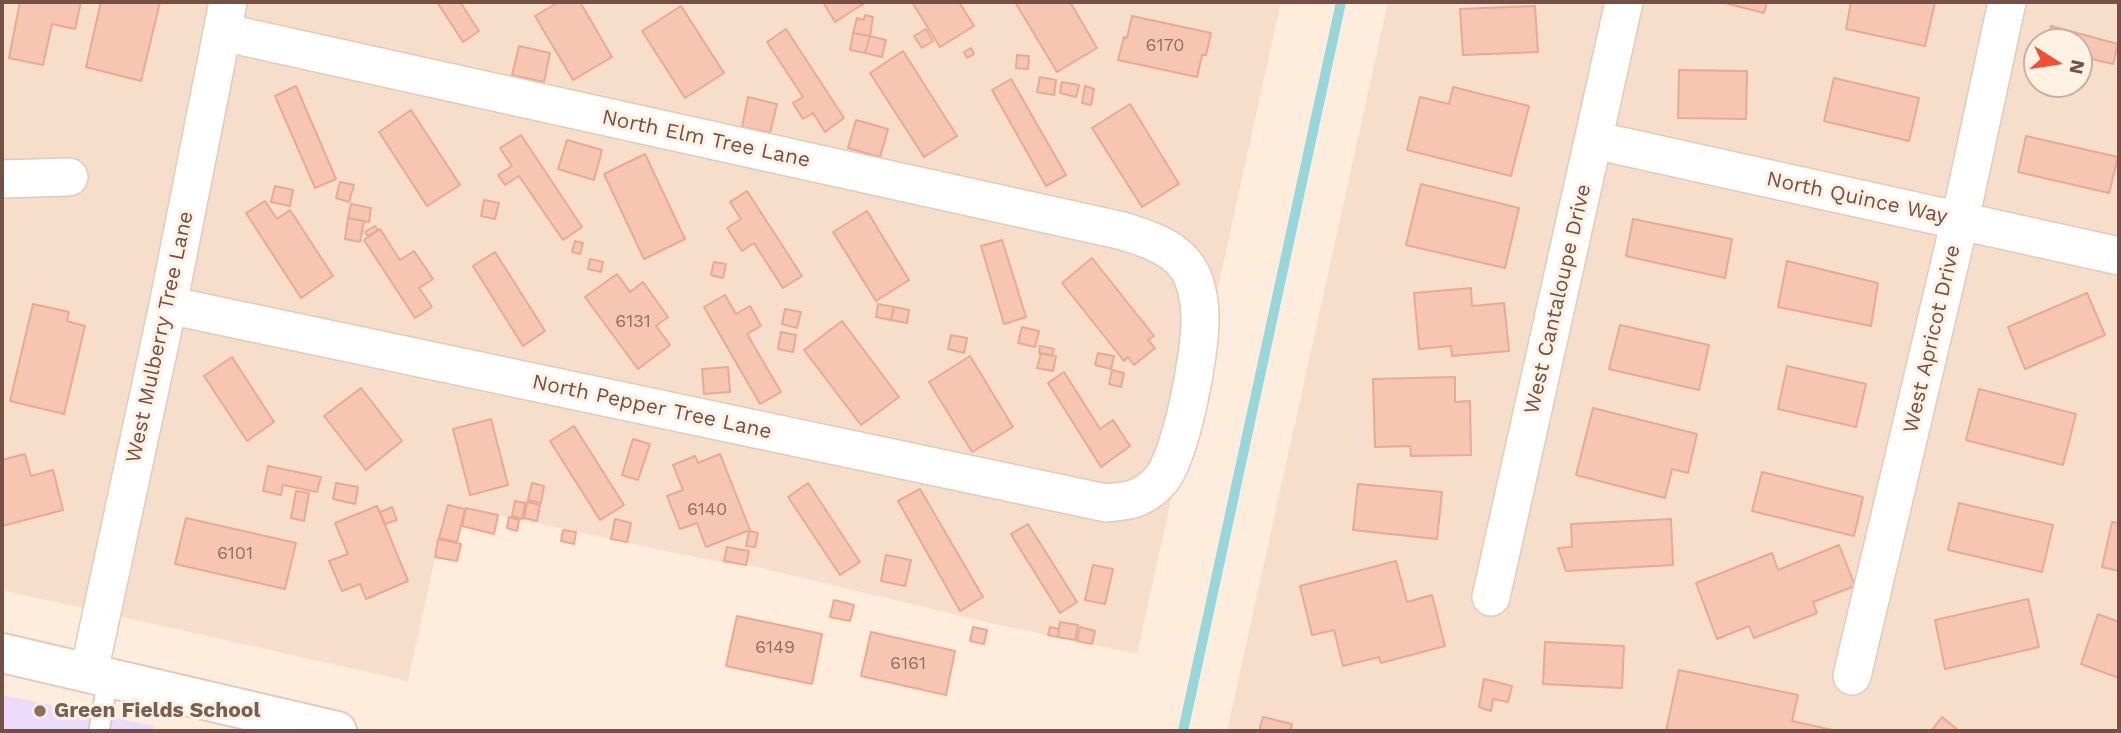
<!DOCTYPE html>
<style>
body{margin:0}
#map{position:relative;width:2121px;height:733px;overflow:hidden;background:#feeddc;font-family:"Work Sans",sans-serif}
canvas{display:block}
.frame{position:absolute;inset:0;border:4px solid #755044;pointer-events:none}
.north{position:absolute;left:2023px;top:28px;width:70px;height:70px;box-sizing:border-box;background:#fff2e4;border:2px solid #c8b1a4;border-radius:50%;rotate:102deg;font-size:19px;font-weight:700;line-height:28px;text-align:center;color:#755044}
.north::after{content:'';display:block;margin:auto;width:24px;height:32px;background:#f34d36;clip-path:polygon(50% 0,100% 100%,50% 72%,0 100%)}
</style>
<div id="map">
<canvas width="2121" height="733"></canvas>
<div class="frame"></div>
<div class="north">N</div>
</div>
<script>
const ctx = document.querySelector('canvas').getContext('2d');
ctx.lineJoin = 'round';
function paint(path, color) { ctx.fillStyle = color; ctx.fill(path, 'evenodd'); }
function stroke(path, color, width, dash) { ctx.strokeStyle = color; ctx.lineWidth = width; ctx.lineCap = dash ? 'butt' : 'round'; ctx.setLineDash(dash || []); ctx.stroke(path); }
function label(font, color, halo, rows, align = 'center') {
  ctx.font = font + ' "Work Sans",sans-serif'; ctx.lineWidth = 6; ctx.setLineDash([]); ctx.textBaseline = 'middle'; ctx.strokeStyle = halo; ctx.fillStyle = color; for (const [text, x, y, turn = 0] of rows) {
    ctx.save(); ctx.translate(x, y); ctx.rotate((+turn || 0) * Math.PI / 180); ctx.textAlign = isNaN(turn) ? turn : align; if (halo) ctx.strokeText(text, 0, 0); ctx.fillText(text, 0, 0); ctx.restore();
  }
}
const residential = new Path2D(`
 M2,2H1281L1137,654L995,624L753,566L728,561L727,564L447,504L408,681L2,590Z
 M1388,2H2119V731H1227ZM2037,42H2079V84H2037Z`);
const education = new Path2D(`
 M2,695L154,726L153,731H2Z`);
const stream = new Path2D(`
 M1183,731L1341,2`);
const building = new Path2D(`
 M20,2H81L75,29L52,24L43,65L9,58Z
 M101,2H160L141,81L86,67Z
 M437,2H460L479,31L463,42Z
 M559,2H580L612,57L573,80L535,16Z
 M823,2H866L835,22Z
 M912,2H959L974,26L940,47Z
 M1015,2H1070L1097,48L1057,72Z
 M1721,2H1767L1764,13Z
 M1851,2H1935L1925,46L1846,29Z
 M681,6L724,73L685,98L642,31Z
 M1535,6L1538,52L1463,55L1460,9Z
 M865,15L873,17L870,36L853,33L857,18L864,20Z
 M1132,16L1211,33L1206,55H1202L1197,77L1118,60L1124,37L1127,38Z
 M2051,26L2118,44L2113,64L2079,56V42H2047Z
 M786,29L844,118L825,132L813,113L803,119L793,103L803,97L767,42Z
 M926,29L933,41L922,48L914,36Z
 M853,33L870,36L865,53L850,50Z
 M870,36L886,40L882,57L865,53Z
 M519,46L550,53L544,82L512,75Z
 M971,48L974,54L967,58L964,52Z
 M903,51L957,136L924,157L870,73Z
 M1017,55L1029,56L1028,69L1016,68Z
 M1679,70L1747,71L1746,119L1678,118Z
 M1040,77L1056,80L1054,95L1037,92Z
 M1834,78L1919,98L1909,141L1824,121Z
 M1011,79L1066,175L1046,186L992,90Z
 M1062,82L1079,85L1076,97L1060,93Z
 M296,86L336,179L315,188L275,96Z
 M1085,86L1094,89L1091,105L1082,103Z
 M1453,87L1529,106L1511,176L1407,150L1420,97L1449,104Z
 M748,97L777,104L770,133L742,127Z
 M1130,104L1179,184L1142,207L1092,128Z
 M411,110L460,185L427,206L379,132Z
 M856,120L888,129L880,157L848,148Z
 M521,135L582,227L563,240L519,176L505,185L498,175L512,166L500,148Z
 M2026,136L2118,157L2109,193L2018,172Z
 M567,140L602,150L594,180L558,169Z
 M645,154L685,239L644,259L604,174Z
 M340,182L354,185L349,202L336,198Z
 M1421,184L1519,208L1505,268L1406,245Z
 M275,186L293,190L290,206L271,202Z
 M747,191L802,276L783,288L754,243L742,251L727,228L741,219L730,202Z
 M484,200L499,203L495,219L481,216Z
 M265,201L277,219L290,210L333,276L301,298L246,213Z
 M351,204L371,208L369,222L348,218Z
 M867,211L909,280L876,301L833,232Z
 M348,218L364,221L360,242L345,239Z
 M1633,219L1732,239L1725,278L1626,256Z
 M375,226L378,230L368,236L365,232Z
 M380,229L400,260L414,251L433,279L419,288L432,307L415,318L364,240Z
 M1002,240L1026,317L1004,324L981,246Z
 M575,241L583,243L580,254L572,252Z
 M495,252L545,331L523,346L473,266Z
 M1092,258L1154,336L1148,340L1155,348L1134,365L1128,357L1124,361L1062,283Z
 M590,259L603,262L601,272L588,269Z
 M1787,261L1878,283L1871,326L1778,307Z
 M714,262L726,264L723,278L711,275Z
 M617,274L630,292L643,282L668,317L656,326L670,345L638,369L585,297Z
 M1471,288L1472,306L1504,303L1509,351L1452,356L1451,346L1419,349L1414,293Z
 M2087,293L2105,335L2025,369L2008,327Z
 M725,295L736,314L750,306L761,326L747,334L781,392L760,404L704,307Z
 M33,304L69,312L67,321L85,326L64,414L10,401Z
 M878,304L894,307L891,320L876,317Z
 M894,307L909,310L907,323L891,320Z
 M785,309L801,312L797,328L782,324Z
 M842,321L899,397L861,425L804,350Z
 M1620,325L1709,345L1699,390L1609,369Z
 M1022,327L1039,331L1035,347L1018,343Z
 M781,332L796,335L793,352L778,349Z
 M951,335L967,338L964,353L948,349Z
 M1040,346L1054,349L1052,356L1039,353Z
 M1041,353L1056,356L1053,371L1037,368Z
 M1098,353L1114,356L1111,369L1095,365Z
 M970,356L1013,427L972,452L929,382Z
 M232,357L274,422L247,441L204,376Z
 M1787,366L1866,384L1856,427L1778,409Z
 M728,367L730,392L704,394L702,369Z
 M1112,370L1124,373L1121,387L1109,384Z
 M1064,372L1100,429L1113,420L1130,446L1101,467L1048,383Z
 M1455,377V402L1470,401L1471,455L1411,456L1410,446L1375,447L1373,379Z
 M361,388L402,441L366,470L324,416Z
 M1979,389L2076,414L2063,465L1966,440Z
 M1593,408L1697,434L1688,473L1672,469L1665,498L1576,475Z
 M491,419L508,485L470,495L453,429Z
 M574,426L624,505L600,520L550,441Z
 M633,439L650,444L638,480L622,475Z
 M25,454L31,476L53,470L63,510L2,526V460Z
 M720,454L750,530L706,547L697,523L680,529L667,496L683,490L673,465L695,456L698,463Z
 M268,466L321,477L317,492L283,485L281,495L263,491Z
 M1762,472L1863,497L1854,536L1752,511Z
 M336,483L358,487L355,504L333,499Z
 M532,483L544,486L541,503L528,500Z
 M808,483L860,562L840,575L788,497Z
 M1358,484L1442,492L1437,539L1353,530Z
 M920,489L983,597L960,611L898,501Z
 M296,491L309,493L304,521L291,518Z
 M515,501L525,503L522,519L512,516Z
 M527,502L540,505L537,521L524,518Z
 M1959,503L2053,525L2042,572L1948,550Z
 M448,505L465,509L457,542L439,538Z
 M377,506L408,581L366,599L360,584L342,591L329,561L348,554L335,523Z
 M392,507L397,520L385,524L380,512Z
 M466,508L498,515L494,534L462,526Z
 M509,517L519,520L517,531L507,528Z
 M186,518L296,543L285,589L175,564Z
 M615,519L631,523L627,542L611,539Z
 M1671,519L1673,565L1566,571L1558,548L1572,547L1571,524Z
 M2112,522L2119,523V571L2102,567Z
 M1028,524L1077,602L1060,613L1012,536L1011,534Z
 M563,530L576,532L574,544L561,541Z
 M749,531L758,533L755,547L746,546Z
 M438,539L461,544L457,561L435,557Z
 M1839,545L1855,586L1813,602L1817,613L1754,638L1749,626L1717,639L1696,583L1772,553L1778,570Z
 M727,547L749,551L746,565L724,561Z
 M886,555L911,560L905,586L881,581Z
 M1396,561L1407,602L1432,595L1445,646L1381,663L1379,657L1343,666L1334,630L1312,635L1300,586Z
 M1093,565L1113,569L1105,604L1085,600Z
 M2028,599L2039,647L1945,669L1935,620Z
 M834,600L854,605L850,621L830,617Z
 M2098,614L2119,622V678L2081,664Z
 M737,616L822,634L812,684L726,666Z
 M1060,622L1078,625L1075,640L1058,637Z
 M973,627L987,630L984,644L970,641Z
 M1050,627L1059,629L1058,637L1048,635Z
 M1080,627L1095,631L1092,644L1077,641Z
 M871,632L955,651L946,695L861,676Z
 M1545,642L1624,646L1622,688L1543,684Z
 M1679,670L1798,695L1792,721L1837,731H1666Z
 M1484,679L1512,686L1508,702L1493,699L1491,711L1479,707Z
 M1263,717L1292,724L1290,731H1259Z
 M1942,717L1959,731H1931Z`);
const service = new Path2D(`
 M99,731L108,678`);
const minor = new Path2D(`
 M1594,140L2119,256
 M2,179L69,177
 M168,305L1106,503C1129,501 1141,500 1159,482C1181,460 1201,351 1200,318C1200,300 1196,277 1184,263C1169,245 1144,238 1123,231L222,32
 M1491,597L1624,2
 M89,672L168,305L228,2
 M1852,676L1960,220L2007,2`);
const tertiary = new Path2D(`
 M2,653L337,731`);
const markers = [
 [40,711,7,"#8d6e63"]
];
const numberNames = [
 ["6170",1165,46],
 ["6131",633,322],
 ["6140",707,510],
 ["6101",235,554],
 ["6149",775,648],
 ["6161",908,664]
];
const streetNames = [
 ["North Elm Tree Lane",706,139,12],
 ["North Quince Way",1857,198,12],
 ["West Cantaloupe Drive",1558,299,-77],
 ["West Mulberry Tree Lane",160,337,-78],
 ["West Apricot Drive",1932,339,-77],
 ["North Pepper Tree Lane",652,407,12]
];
const educationNames = [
 ["Green Fields School",54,711]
];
paint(residential, '#f6deca');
paint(education, '#ebdafa');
stroke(stream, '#96d7db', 10);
paint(building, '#f6c6b2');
stroke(building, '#e9aa91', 2);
stroke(service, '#e4cabb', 23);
stroke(minor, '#e4cabb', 40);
stroke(tertiary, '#e4cabb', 42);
stroke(service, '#fff', 19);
stroke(minor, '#fff', 37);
stroke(tertiary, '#fff', 38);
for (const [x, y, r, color] of markers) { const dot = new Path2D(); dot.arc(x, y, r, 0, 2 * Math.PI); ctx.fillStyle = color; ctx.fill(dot); stroke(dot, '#fff2e4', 2.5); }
label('18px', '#956e60', null, numberNames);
label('21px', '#755044', '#fff2e4', streetNames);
label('bold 21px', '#785e54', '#fff2e4', educationNames, 'left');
</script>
